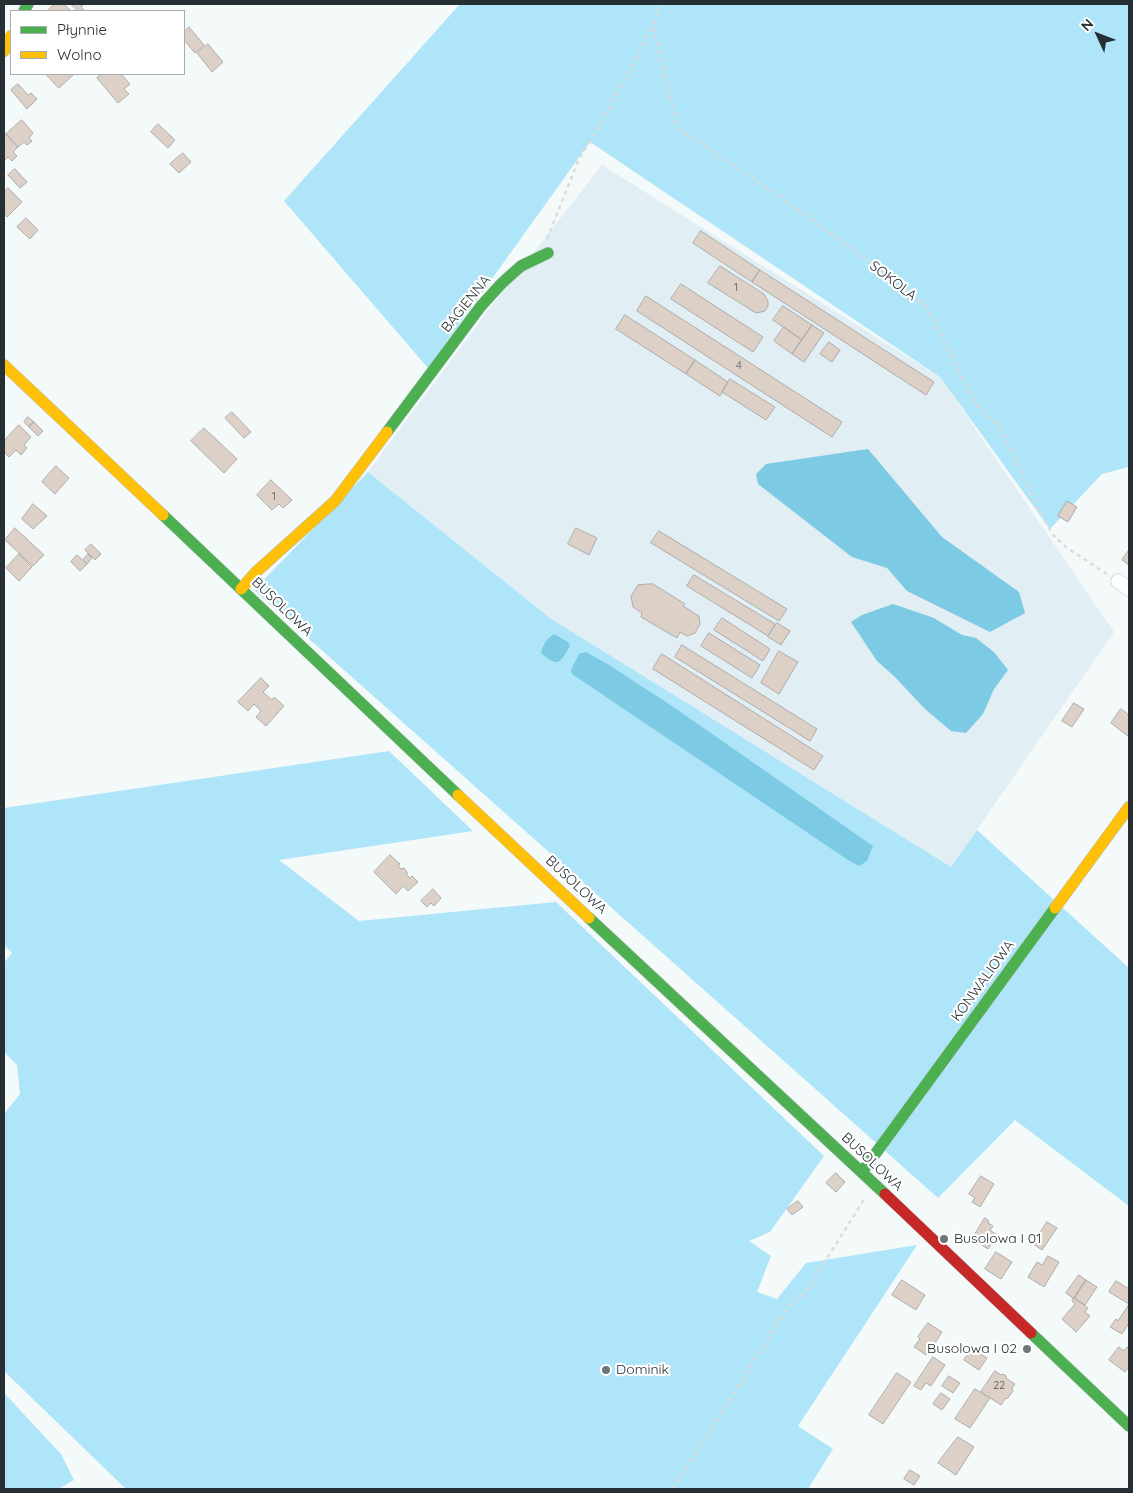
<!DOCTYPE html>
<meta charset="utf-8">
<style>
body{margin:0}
#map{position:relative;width:1133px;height:1493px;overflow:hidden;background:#f4f9fa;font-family:Quicksand,sans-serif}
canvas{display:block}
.frame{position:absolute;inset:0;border:5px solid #262f33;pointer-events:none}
.legend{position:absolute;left:10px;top:10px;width:175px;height:65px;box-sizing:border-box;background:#fff;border:1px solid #a8acad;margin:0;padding:6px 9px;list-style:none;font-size:15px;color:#262f33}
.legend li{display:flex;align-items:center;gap:10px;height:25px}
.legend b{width:25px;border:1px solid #a8acad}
.north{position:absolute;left:1073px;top:10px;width:50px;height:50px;-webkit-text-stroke:4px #fff;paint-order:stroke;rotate:313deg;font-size:14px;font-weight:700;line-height:20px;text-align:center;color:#262f33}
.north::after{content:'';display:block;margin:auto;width:18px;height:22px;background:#262f33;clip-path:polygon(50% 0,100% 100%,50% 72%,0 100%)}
</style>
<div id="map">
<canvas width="1133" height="1493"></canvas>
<div class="frame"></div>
<ul class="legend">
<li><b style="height:6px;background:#4caf50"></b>Płynnie</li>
<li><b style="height:6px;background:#ffc107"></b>Wolno</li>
</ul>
<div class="north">N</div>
</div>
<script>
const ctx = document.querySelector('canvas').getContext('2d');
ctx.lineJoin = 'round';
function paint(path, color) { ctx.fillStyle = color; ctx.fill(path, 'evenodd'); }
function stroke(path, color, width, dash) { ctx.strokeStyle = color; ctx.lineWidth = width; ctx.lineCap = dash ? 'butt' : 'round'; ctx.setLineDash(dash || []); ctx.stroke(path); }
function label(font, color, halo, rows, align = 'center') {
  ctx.font = font + ' Quicksand,sans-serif'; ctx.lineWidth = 4.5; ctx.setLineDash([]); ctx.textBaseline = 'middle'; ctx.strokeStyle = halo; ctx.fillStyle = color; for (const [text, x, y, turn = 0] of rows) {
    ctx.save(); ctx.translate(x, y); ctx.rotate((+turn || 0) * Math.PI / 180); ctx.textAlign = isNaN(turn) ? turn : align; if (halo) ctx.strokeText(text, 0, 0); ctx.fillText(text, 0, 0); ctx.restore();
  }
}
const built = new Path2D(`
 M602,165L940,377L1114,632L951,867L550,618L368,472L490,308Z`);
const green = new Path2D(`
 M460,4H1129V467L1102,474L1050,529L940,377L590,142L428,368L284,201Z
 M368,472L550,618L951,867L977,830L1129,968V1206L1015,1120L938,1198L254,590Z
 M389,751L473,831L279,860L359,921L556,902L824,1156L770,1232L749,1241L771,1256L757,1292L777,1299L806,1263L917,1245L798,1426L833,1449L808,1489H126L4,1371V1114L20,1094L17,1065L4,1052V963L12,953L4,945V808Z
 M4,1393L61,1454L74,1480L58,1489H4Z`);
const water = new Path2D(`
 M868,449L942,537L1019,592L1025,613L990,632L907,591L887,568L852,557L758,484L756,474L766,464Z
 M893,604L934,618L962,635L976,638L994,652L1008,670L994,689L983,714L966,733L951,731L925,709L894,676L877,661L851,622L862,615Z
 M554,634L568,642L570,646C560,662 560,669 541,653C543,645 546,639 554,634Z
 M586,652L609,665L672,706L873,846L867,861L859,866L848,860L572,674L571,670L579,654Z`);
const building = new Path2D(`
 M55,4H64L71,11H47Z
 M71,4H84L81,7L84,10L78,11Z
 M189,27L204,45L195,53L184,40V32Z
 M208,44L223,62L212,72L197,53Z
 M46,74H72L73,75L59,88Z
 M102,74H121L130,84L124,89L129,94L118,103L97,78Z
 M18,84L28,95L31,93L37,99L27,109L11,90Z
 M22,120L33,133L29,138L32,141L27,145L24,142L18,147L6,134Z
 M158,124L175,140L168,148L151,132Z
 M6,134L18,147L13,152L17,156L12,161L8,157L4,161V137Z
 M183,153L191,162L179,173L170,164Z
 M15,169L27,182L20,188L8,175Z
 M8,188L22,202L7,217L4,214V193Z
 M26,218L38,230L30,239L17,227Z
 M701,231L760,270L752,282L693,243Z
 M720,266L764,294L768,301V306L765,311L756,313L708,283Z
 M760,270L934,382L926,395L752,282Z
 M681,284L763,337L753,352L671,299Z
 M646,296L842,422L832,437L637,311Z
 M783,306L812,325L802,340L773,320Z
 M625,315L695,360L686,374L616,329Z
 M812,325L824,333L804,362L792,354Z
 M784,327L802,340L792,354L774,341Z
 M829,342L840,350L832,362L820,354Z
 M695,360L728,382L720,396L686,374Z
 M730,379L775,407L766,420L722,392Z
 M232,412L251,432L244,438L225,418Z
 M28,417L34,422L29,427L24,422Z
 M34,422L43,431L38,436L29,427Z
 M19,425L31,437L24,445L27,448L21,455L16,450L9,457L4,452V441Z
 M204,428L237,459L224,473L191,441Z
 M56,466L69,478L55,494L42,482Z
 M271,480L292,500L283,508L279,504L272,510L257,495Z
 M1067,501L1077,507L1068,522L1058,516Z
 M33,504L47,516L33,529L22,519Z
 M15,528L44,555L33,566L5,540Z
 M576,528L597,538L589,555L568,544Z
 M659,531L787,609L779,621L651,543Z
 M91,544L101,554L95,560L85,550Z
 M1129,550V565L1122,560Z
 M19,554L32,567L19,581L6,568Z
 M88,554L92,558L87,564L83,560Z
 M77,555L87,564L80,571L71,562Z
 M694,575L775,624L768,636L687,586Z
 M653,584L685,604L683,606L699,616L700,624L695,633L687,636L680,632L677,638L641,617L642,613L633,607L631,596L638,585Z
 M722,618L770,649L763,661L714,630Z
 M777,623L790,631L781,645L768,637Z
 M709,633L760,665L752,678L701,646Z
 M682,645L817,729L810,741L675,657Z
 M779,651L798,662L779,694L761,683Z
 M662,654L823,756L814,770L653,669Z
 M261,678L269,686L263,692L272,700L274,697L284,706L266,726L256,717L261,711L254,704L248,711L238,702Z
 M1074,703L1084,709L1072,727L1062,721Z
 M1121,709L1129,715V737L1111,723Z
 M390,855L400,864L398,866L401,869L404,868L407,872V875L410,878L412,876L418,882L408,891L403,886L396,894L374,872Z
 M433,889L441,898L434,906L431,903L427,907L421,901Z
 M836,1173L845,1182L836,1192L826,1183Z
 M981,1176L994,1184L980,1207L972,1202L975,1198L969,1194Z
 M798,1201L803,1207L792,1215L787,1209Z
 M985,1218L989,1221L988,1223L993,1226L990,1230L997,1235L988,1249L972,1239Z
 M1047,1222L1057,1228L1042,1250L1033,1244Z
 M996,1252L1012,1262L1001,1279L985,1269Z
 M1048,1256L1059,1262L1044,1287L1028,1277L1037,1262L1042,1265Z
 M1079,1275L1086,1280L1074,1299L1066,1293Z
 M902,1280L925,1295L916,1310L892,1295Z
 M1086,1280L1097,1287L1085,1305L1074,1298Z
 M1116,1281L1129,1289V1323L1122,1334L1110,1327L1116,1319L1118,1321L1129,1304L1109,1292Z
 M1074,1298L1088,1308L1085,1312L1090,1316L1076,1332L1062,1319L1075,1304L1072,1301Z
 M928,1323L942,1332L932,1348L931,1347L926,1355L914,1347L920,1339L918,1337Z
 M1119,1347L1124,1351L1127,1347L1129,1349V1367L1125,1372L1109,1360Z
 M972,1349L987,1358L979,1370L964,1360Z
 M933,1357L945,1365L931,1386L926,1383L921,1390L914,1386Z
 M995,1371L1001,1375L1004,1374L1006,1376V1378L1015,1384L1012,1388L1013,1391L1008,1398L1005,1399L1001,1405L981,1392Z
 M897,1373L911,1382L883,1424L869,1415Z
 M949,1376L960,1383L953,1393L942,1386Z
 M975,1389L990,1398L970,1428L955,1419Z
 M941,1393L950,1399L942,1410L933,1404Z
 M958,1437L974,1447L956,1475L938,1463Z
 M910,1470L920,1476L914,1485L904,1479Z`);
const path = new Path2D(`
 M653,27L678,128L775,193L910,291L927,308L975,404L993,420L1005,438L1038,509L1053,535L1066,547L1108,575
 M547,239L579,159L599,127L656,20L658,11L655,4
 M673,1489L791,1303L795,1299L804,1295L865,1198`);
const street = new Path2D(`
 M1118,581L1129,589`);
const fast = new Path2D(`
 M24,11L28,4
 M387,432L481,306L502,283L521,266L548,253
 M163,515L458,795
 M589,918L885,1194
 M862,1172L1055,908
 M1031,1333L1129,1426`);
const slow = new Path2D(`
 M4,51L11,36
 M4,365L163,515
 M241,589L256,572L335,501L387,432
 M458,795L589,918
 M1055,908L1129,807`);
const jam = new Path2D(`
 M885,1194L1031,1333`);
const markers = [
 [944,1239,5,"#6e7679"],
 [1027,1349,5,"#6e7679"],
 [606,1370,5,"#6e7679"]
];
const numberNames = [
 ["1",736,288],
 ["4",739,366],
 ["1",274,497],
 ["22",999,1386]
];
const streetNames = [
 ["SOKOLA",893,281,38],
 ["BAGIENNA",466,304,-51],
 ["BUSOLOWA",282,607,44],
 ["BUSOLOWA",576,885,43],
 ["KONWALIOWA",983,981,-54],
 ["BUSOLOWA",872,1162,43]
];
const poiNames = [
 ["Busolowa I 01",954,1239],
 ["Busolowa I 02",1017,1349,"right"],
 ["Dominik",616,1370]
];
paint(built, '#e1eef3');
paint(green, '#afe5f8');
paint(water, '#7ccae4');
paint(building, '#dcd0c7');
stroke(building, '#aeadab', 1);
stroke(street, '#b6bdc0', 15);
stroke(fast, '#b6bdc0', 12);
stroke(slow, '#b6bdc0', 12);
stroke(jam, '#b6bdc0', 12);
stroke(path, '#dadcdc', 2.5, [4, 4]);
stroke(street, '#fdfefe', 14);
stroke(fast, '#4caf50', 11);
stroke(slow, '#ffc107', 11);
stroke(jam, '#c62828', 11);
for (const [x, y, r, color] of markers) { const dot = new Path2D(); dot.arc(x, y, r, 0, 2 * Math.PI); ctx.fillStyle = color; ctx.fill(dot); stroke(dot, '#fff', 2); }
label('11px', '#545758', null, numberNames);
label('14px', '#262f33', '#fff', streetNames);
label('14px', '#262f33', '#fff', poiNames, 'left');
</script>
